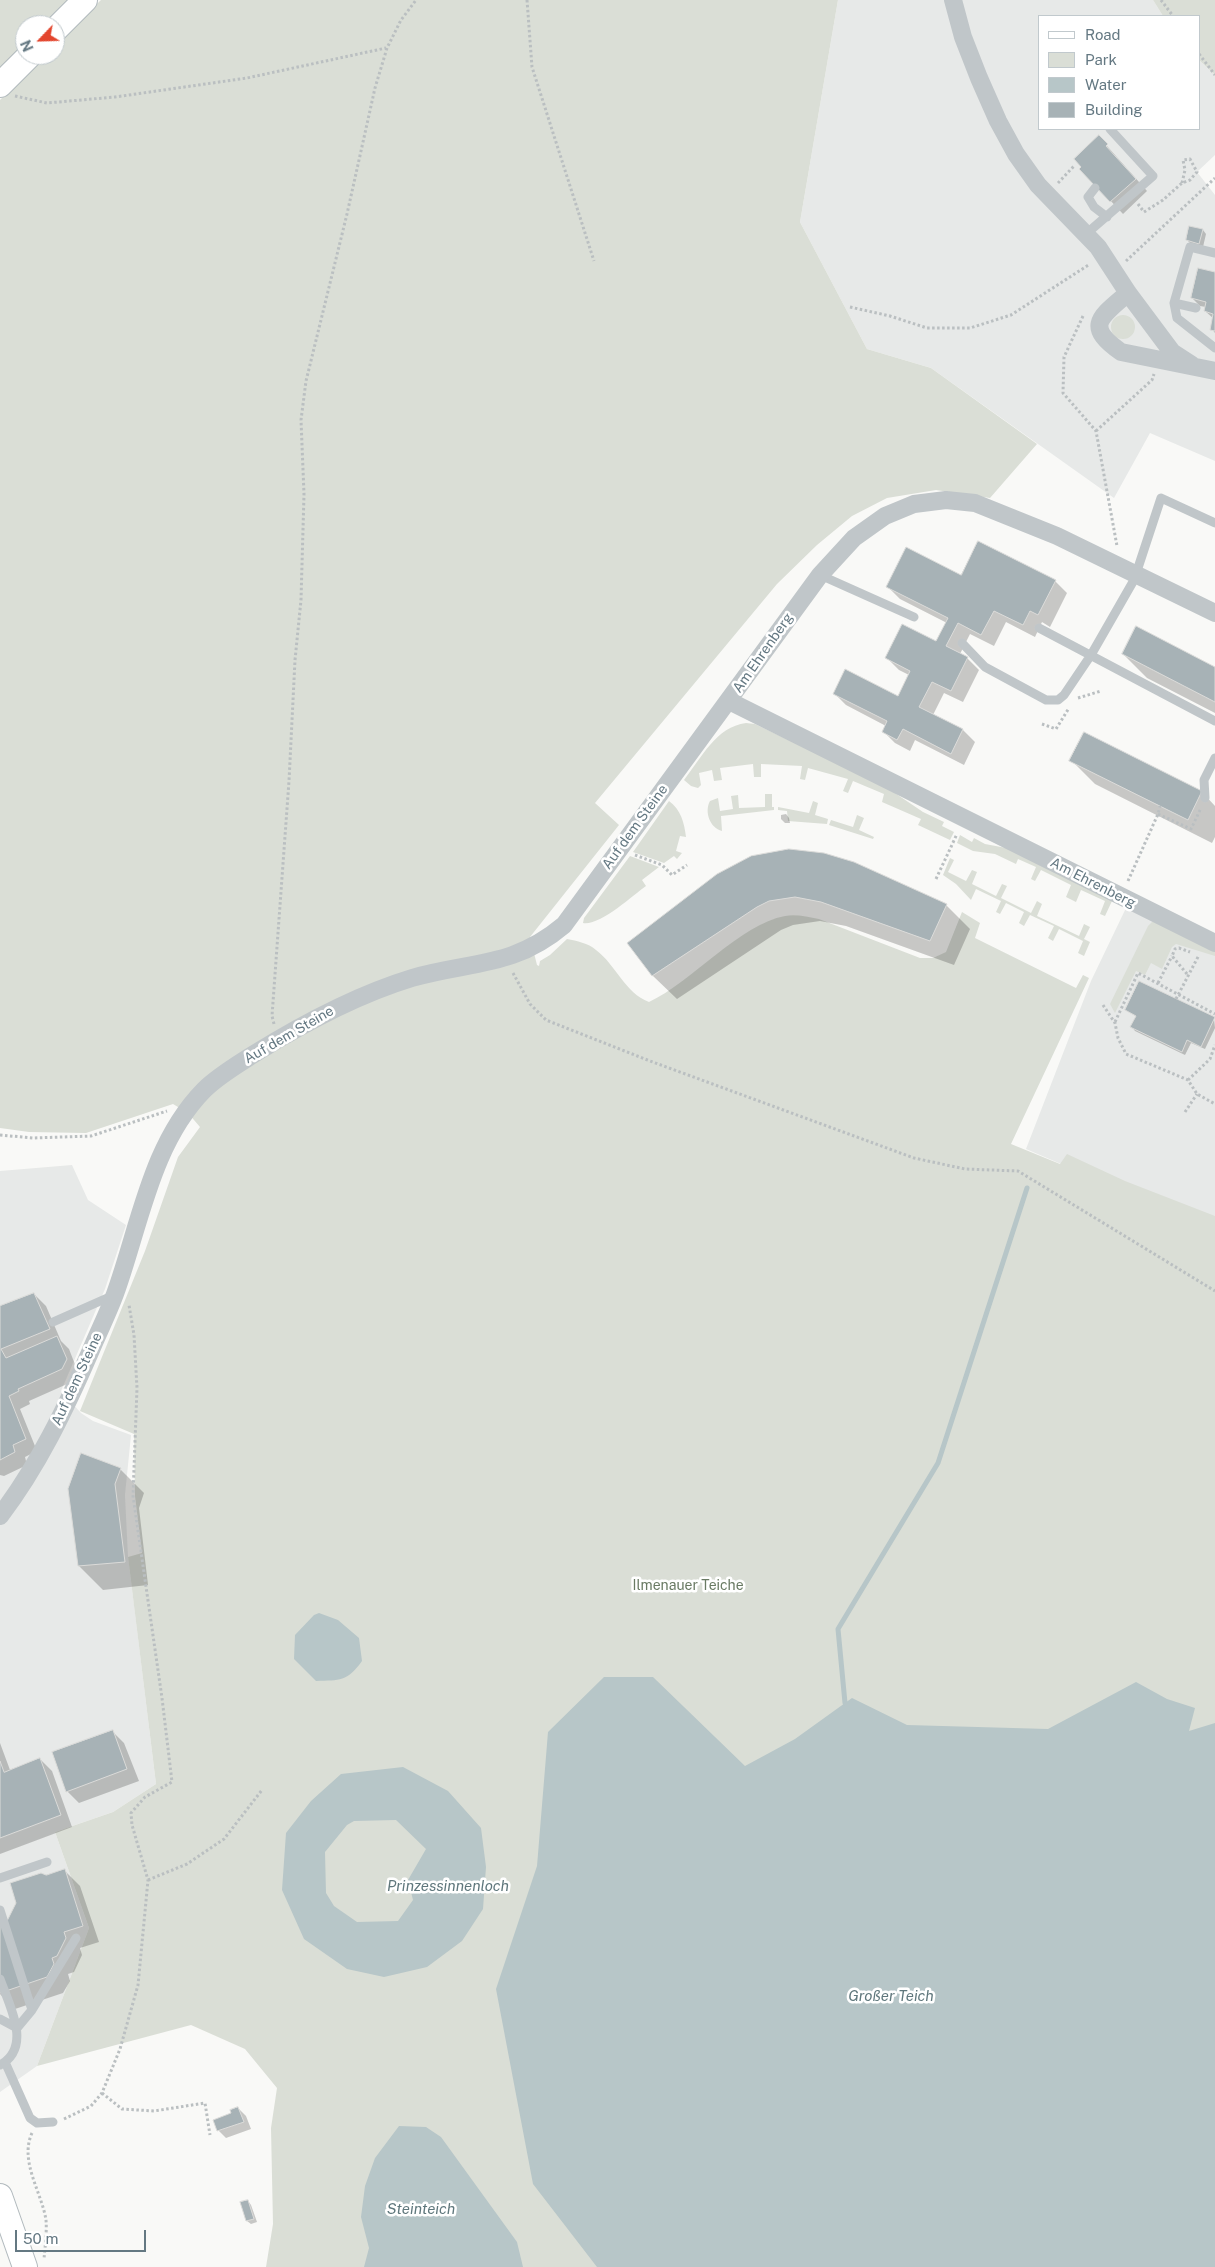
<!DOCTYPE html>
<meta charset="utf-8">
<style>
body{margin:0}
#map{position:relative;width:1215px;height:2267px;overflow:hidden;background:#f9f9f7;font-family:"Public Sans",sans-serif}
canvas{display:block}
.legend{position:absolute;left:1038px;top:15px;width:162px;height:115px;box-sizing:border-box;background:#fff;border:1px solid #c1c9cd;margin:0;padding:6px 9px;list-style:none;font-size:15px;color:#647882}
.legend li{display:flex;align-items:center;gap:10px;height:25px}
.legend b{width:25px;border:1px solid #c1c9cd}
.north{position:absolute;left:15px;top:15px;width:50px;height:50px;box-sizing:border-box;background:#fff;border:1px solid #c1c9cd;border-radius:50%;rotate:246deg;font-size:14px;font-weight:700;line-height:20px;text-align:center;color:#647882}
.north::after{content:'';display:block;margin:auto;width:18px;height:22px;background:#e3452d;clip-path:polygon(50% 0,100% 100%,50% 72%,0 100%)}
.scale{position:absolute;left:15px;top:2230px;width:131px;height:22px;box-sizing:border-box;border:2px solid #647882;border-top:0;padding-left:6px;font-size:15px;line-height:18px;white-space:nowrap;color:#647882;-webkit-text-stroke:4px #fff;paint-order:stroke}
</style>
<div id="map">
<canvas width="1215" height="2267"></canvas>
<ul class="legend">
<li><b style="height:6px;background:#fff"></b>Road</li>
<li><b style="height:14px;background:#daded6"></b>Park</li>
<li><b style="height:14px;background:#b7c6c8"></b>Water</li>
<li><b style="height:14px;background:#a7b2b6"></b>Building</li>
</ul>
<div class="north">N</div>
<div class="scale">50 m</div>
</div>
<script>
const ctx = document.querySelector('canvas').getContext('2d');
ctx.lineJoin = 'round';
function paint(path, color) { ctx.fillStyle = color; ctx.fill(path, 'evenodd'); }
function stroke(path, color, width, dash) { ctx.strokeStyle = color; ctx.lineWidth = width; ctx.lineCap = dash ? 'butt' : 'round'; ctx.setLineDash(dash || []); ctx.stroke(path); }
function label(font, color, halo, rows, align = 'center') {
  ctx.font = font + ' "Public Sans",sans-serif'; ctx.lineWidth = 5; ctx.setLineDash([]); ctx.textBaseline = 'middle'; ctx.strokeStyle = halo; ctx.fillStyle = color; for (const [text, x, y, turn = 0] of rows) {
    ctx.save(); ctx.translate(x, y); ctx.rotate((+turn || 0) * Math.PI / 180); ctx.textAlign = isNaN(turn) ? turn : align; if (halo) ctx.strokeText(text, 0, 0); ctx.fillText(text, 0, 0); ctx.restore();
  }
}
const built = new Path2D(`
 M838,0H1153L1163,16H1039V129H1199V60L1215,75V155L1197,172L1215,195V461L1150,433L1114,498L931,368L867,349L800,222Z
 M1126,908L1215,947V1230L1026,1149L1091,981Z
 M72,1165L88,1200L126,1225L105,1289L61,1391L81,1413L93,1421L131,1435L125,1495L128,1556L156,1784L113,1812L55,1832L89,1928L37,2066L0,2092V1171Z`);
const green = new Path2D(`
 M0,0H71L47,25H25V47L0,73Z
 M101,0H838L800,222L867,349L931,368L1037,444L990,498L936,490L887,498L852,516L817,545L777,584L595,803L619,825L530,937L537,965L539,966L540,961L550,955L567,939C577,941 588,943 596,950C616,965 625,993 649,1002C692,982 740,924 785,916C796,914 808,917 819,919L920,958H933L946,952L962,912L980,923L975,938L1076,988L1083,975L1089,978L1011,1144L1060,1164L1067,1154L1125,1181L1215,1216V2267H266L273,2224L271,2128L277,2088L245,2049L191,2025L37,2066L89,1928L55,1832L113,1812L156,1784L128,1557L142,1553L135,1496L134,1434L80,1411L145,1251L178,1157L200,1127L188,1113L173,1104L86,1133L29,1132L0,1128V100L45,55H55V45Z
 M1153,0H1215V75L1199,60V16H1163Z
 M1111 327a12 12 0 1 1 24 0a12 12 0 1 1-24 0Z
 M746,723L755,724L883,785L923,812L944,822L942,826L954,832L950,840L918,825L921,819L882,802L884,794L853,781L848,793L843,791L848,779L808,768L805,780L800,779L802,766L761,764V777H754L753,764L720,768L722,780L714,781L712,770L699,773L701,785L698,788L691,786L684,780C702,757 716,727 746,723Z
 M765,794H772V807H774V810L721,816L722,831C710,828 704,812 710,801L718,798L720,811L733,809L731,796L738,795L739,808L765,807Z
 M669,801C681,810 684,822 686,837L680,836L676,851L682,853L677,859L674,856L664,863L633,852Z
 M813,801L818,803L815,815L828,819L827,824L788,821L787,811L778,810V807L809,813Z
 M857,815L864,818L859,830L874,837L873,839L829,825L831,820L853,827Z
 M960,835L972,842L974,838L985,844L1017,850L1112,901L1105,916L1100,914L1105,901L1081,890L1076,902L1066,897L1071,885L1041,870L1035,881L1031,879L1036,867L1018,859L1016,864L995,854L973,851L957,843Z
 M630,856L659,867L642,880L646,886C632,896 600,926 583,923L584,918Z
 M950,858L954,860L948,872L966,881L972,870L977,872L972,884L996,896L1002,884L1007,886L1001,898L1031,913L1037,901L1042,904L1037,916L1079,936L1084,924L1090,927L1084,939L1090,942L1084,956L1078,953L1083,941L1059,929L1053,941L1048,938L1054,926L1030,915L1024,926L1019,923L1024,912L1006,903L1000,914L996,912L1001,901L976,889L971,900L956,884L943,875Z
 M1159,921L1215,949V956L1176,944L1172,947L1162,969L1151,963L1145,975L1136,971L1115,1013L1110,1004L1148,926L1152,922Z`);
const water = new Path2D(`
 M319,1613L338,1620L359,1638L362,1661C347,1682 340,1680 316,1681L294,1659L295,1635L314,1615Z
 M604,1677H653L745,1766L795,1739L852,1698L907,1725L1048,1729L1136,1682L1167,1699L1195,1708L1189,1731L1215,1723V2267H597L533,2184L496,1989L537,1866L548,1732Z
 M403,1767L448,1791L481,1828L486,1867L483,1909L462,1941L427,1967L384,1977L347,1969L304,1939L282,1890L286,1833L311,1801L341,1774ZM396,1820L426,1849L408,1880L413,1900L398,1921L357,1922L334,1906L326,1893L325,1852L347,1825L354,1821Z
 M399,2126L426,2127L441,2137L517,2242L523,2267H364L369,2248L361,2217L365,2186L375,2158Z`);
const shadow = new Path2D(`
 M1099,137L1147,191L1123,214L1081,169Z
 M1190,227L1203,230L1206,234L1203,247L1191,244L1187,240Z
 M1215,273V333L1212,329L1214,319L1205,311L1206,307L1200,306L1192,298Z
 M962,577L1055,581L1067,593L1050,627L1042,622L1035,637L1006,622L994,646L970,634L960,654L967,658L979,670L963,702L944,693L933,715L963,730L975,742L964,765L915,740L910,751L895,743L883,731L886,726L846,705L834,693L898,697L909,675L899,670L887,658L937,643L947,623L900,599L888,587Z
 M1123,654L1215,668V713L1147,678Z
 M1071,760L1202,792L1215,806V837L1212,843L1095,784Z
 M786,814L789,818L790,823H785L781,819V815Z
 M789,850L946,905L970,929L954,965L846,926L820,921L793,925L781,930L677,999L653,976L629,943Z
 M1127,1010L1214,1019L1215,1028L1205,1049L1191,1043L1185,1055L1135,1031L1132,1027L1137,1017Z
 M34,1294L46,1306L61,1341L69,1349L78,1372L74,1381L29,1401L30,1404L20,1409L37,1451L25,1457L27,1465L4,1476L0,1475V1308Z
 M120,1469L144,1493L139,1508L148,1585L103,1590L79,1566Z
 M112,1731L124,1743L139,1781L79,1803L67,1791Z
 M0,1743L10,1770L40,1759L52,1771L72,1827L0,1854Z
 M64,1870L80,1886L99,1942L80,1948L82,1955L74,1972L68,1974L70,1981L63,1993L15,2009L0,1994V1924L8,1922L46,1876Z
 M238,2108L246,2116L251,2129L226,2138L218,2130Z
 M248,2201L251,2205L257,2222L251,2224L247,2221L242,2203Z`);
const stream = new Path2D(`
 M845,1703L838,1629L938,1463L1027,1188`);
const building = new Path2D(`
 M1099,135L1108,144L1106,146L1136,179L1110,202L1079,169L1081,167L1074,159Z
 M1189,226L1203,229L1199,244L1186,240Z
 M1198,268L1215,272V331L1210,330L1213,314L1204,311L1206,302L1191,298Z
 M978,541L1056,580L1038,615L1030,611L1023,625L994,611L981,635L958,623L946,646L968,657L951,691L932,682L919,707L963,729L951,754L903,729L897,740L882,732L887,721L833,694L845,669L898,696L910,671L885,658L902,624L936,641L948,618L886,587L906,547L961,575Z
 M1136,626L1215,667V702L1122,654Z
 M1084,732L1202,791L1188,820L1069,761Z
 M789,849L824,853L854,862L947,904L930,941L821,902L795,897L769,901L757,907L652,976L627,943L717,874L751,856Z
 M1139,981L1215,1017L1201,1047L1187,1040L1182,1052L1130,1027L1136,1016L1125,1010Z
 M34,1293L50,1329L1,1349L6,1358L57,1336L67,1359L62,1369L18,1389L19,1391L9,1396L26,1439L13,1445L15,1452L0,1460V1306Z
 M81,1453L121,1468L115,1484L125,1562L78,1566L68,1489Z
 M113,1730L127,1769L66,1792L52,1752Z
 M40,1758L61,1815L0,1838V1761L4,1772Z
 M65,1869L83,1926L64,1932L66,1938L57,1956L52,1958L54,1964L47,1977L0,1993V1923L7,1921L16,1903L10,1883L41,1873L46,1875Z
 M238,2107L244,2122L217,2131L213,2120L231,2113L230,2110Z
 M248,2200L254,2219L246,2221L240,2202Z`);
const path = new Path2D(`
 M527,0L532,67L594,261
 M1161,0L1173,16
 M1199,54L1215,75
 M15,96L47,103L115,97L247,78L386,48
 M1058,183L1074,166
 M1138,204L1144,212L1163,200L1182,183L1190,180L1197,172L1190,159L1183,160L1185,170L1182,183
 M1126,261L1215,178
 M850,307L890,316L927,328H970L1011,315L1090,264
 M1083,316L1064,357L1063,393L1096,431L1117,546
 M1096,431L1152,380L1154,374
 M1078,698L1101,691
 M1042,724L1056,729L1069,708
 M1158,814L1191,829L1201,808
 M635,855L662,865L672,875L687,865
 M936,879L957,834
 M1128,881L1158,814L1160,806
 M513,973L530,1004L546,1020L650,1061L914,1158L965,1169L1018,1171L1215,1291
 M1187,974L1172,956L1175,949L1179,948L1190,952
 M1158,983L1172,956
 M1176,999L1199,955
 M1103,1005L1115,1023L1118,1038L1126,1054L1188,1080L1197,1094L1215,1104
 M1115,1022L1138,973L1215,1014
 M274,1024L272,1016L289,781L295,660L301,600L304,494L301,420L306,381L347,214L375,88L387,48L401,20L416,0
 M1188,1080L1210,1059L1215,1045
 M1185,1112L1197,1094
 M0,1135L33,1138L91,1136L167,1111
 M148,1880L187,1864L224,1839L262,1790
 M102,2093L122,2109L154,2111L205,2103L210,2135
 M64,2119L91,2106L102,2093L120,2049L138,1985L148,1880L132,1825L131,1813L145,1797L172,1782L162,1698L133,1496L137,1388L134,1335L129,1305
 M32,2133C19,2161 42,2193 46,2220C47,2232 45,2247 44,2259`);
const lane = new Path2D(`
 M1095,188L1088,197L1094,207L1107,217
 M1086,234L1153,176L1110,129
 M1215,253L1190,247L1174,303L1177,318L1215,348
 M1174,303L1196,308
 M820,575L914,617
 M1039,628L1215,721
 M962,643L985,667L1046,700H1058L1064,695L1091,655L1134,580L1161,498L1215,523
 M1205,798L1204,780L1215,758
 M53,1322L114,1295
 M0,1878L47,1862
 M0,1910L32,2010L17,2028L0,2019
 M0,1979C9,2005 33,2047 0,2065
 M32,2010L76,1938
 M5,2062L30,2118L37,2123L53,2122`);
const street = new Path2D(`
 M953,0L963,37L979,78L998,121L1016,154L1038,185L1098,247L1128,293L1172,352L1192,365
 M1128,293C1100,317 1084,326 1121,352L1215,371
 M729,701L1215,943
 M0,1516C38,1466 66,1408 91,1350C99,1331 108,1313 115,1294C140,1225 151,1144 204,1090C218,1076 237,1065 254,1054C304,1023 356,995 412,978C471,961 513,968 564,925L820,575L854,538L885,516L914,504L946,500L975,503L1057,536L1215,613`);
const secondary = new Path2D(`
 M55,30L85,0
 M0,85L30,55
 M0,2196L25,2267`);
const streetNames = [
 ["Am Ehrenberg",763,653,-55],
 ["Auf dem Steine",635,827,-54],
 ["Am Ehrenberg",1093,883,27],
 ["Auf dem Steine",289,1035,-30],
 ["Auf dem Steine",77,1379,-65]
];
const parkNames = [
 ["Ilmenauer Teiche",688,1586]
];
const waterNames = [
 ["Prinzessinnenloch",448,1886],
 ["Großer Teich",891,1996],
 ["Steinteich",421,2209]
];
paint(built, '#e7e9e8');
paint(green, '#daded6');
paint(water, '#b7c6c8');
paint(shadow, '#0003');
stroke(stream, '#b7c6c8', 5);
paint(building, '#a7b2b6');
stroke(building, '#dbdbd9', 1);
stroke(secondary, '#b2babe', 26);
stroke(path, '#babfc1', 3, [2.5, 2.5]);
stroke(lane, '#c0c6c9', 9);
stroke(street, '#c0c6c9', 18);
stroke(secondary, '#fff', 24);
label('14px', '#647882', '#fff', streetNames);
label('14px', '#697a63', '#fff', parkNames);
label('italic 15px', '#5f777c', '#fff', waterNames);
</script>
